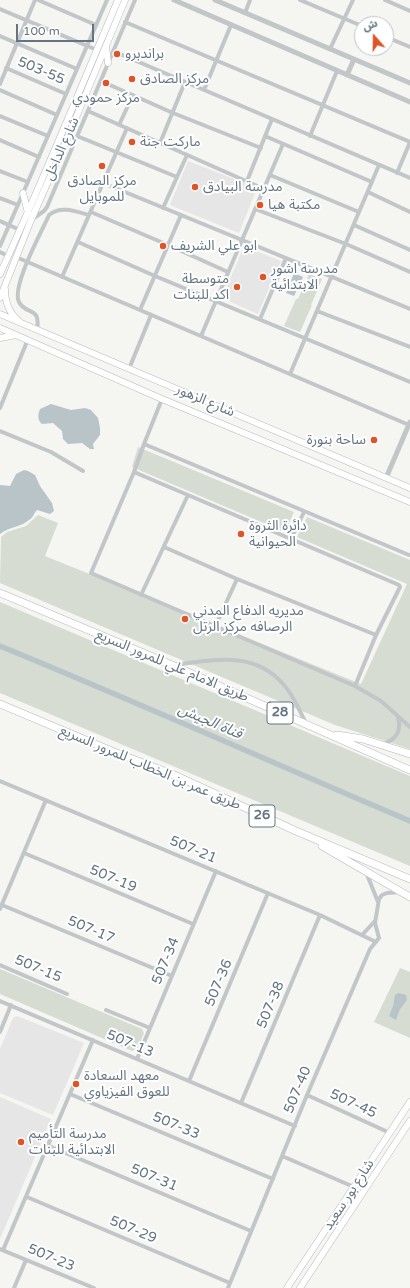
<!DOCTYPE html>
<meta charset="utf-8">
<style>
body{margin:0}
#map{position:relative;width:410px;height:1288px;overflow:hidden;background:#f5f5f1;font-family:"Varela Round","Noto Sans Arabic",sans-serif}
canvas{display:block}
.north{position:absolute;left:354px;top:16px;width:40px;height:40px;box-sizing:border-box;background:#fff;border:1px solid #c1c7cd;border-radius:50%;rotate:340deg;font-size:11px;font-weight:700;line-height:16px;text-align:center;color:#647482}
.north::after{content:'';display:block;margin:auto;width:14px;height:18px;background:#df5327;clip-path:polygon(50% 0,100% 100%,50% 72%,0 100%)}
.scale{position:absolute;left:16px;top:24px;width:78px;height:18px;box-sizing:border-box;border:2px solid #647482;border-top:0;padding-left:5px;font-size:12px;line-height:14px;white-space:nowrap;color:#647482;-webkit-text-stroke:3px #fff;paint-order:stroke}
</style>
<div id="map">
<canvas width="410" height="1288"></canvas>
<div class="north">ش</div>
<div class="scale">100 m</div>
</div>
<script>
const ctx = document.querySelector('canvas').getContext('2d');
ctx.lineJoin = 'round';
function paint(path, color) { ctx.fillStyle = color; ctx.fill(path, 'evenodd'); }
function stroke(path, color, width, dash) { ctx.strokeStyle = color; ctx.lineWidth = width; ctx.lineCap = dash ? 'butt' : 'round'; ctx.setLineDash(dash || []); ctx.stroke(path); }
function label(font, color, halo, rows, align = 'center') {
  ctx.font = font + ' "Varela Round","Noto Sans Arabic",sans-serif'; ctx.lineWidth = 4; ctx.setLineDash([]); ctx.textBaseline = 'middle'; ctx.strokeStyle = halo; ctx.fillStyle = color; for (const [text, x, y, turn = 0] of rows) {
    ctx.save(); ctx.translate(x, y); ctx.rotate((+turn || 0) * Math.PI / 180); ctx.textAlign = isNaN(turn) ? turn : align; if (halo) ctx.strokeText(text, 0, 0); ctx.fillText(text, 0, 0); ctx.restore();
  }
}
const built = new Path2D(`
 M188,161L257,188L239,233L170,205Z
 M244,246L281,261L258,314L222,298Z
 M17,1016L84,1043L53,1115L0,1093V1049L13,1018Z
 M0,1097L51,1119L0,1239Z`);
const green = new Path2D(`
 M309,274L322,279L311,305L310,304L312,305L300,332L284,326L296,299H298Z
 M138,447L294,512L285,532L132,467Z
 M38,515L58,523L45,556L361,684L407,584L297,537L307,517L410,560V749L335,725L0,583L1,537L7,532L26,526Z
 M0,602L410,776V866L0,693Z
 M400,968L410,972V1038L374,1022Z
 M0,969L142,1029L144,1033L138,1048L132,1051L0,994Z`);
const water = new Path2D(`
 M294,273L303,277L294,296L286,293Z
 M51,404L71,410L85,408L91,410L98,418L100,428V435L93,444L94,449H90L82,443L68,444L63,439L62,431L53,423L42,424C37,420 38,414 40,409Z
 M24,470L28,471L35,475L40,486L52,503L54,511L50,514L37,510C34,513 33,518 29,520C21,527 9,527 0,534V485L10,486L16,474Z
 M399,993L406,995L407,1000L400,1009L396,1020L389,1016L393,1006L395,995Z`);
const canal = new Path2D(`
 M0,646C137,702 273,763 410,821`);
const minor = new Path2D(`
 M38,0L96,25
 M300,0L362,26
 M385,0L410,11
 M0,9L97,50
 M245,13L250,0
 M125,22L410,142
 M0,36L77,69
 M386,37L410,47
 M330,49L353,0
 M113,51L410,178
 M6,68L66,94
 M101,81L173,113L261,148
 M0,84L35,0
 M0,90L57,115
 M204,90L231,25
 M88,111L264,189
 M0,116L48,136
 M119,125L133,95
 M77,136L177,177
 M265,136L372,182
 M310,136L337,71
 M0,140L39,157
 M160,143L185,82
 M0,171L28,182
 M397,173L410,142
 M270,175L359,212
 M247,181L272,119
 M103,183L410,309
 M368,192L410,212
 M0,198L18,205
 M163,208L187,155
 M255,209L346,244L410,272
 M91,212L168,245L228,272
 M31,220L44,211L47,207L135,0
 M0,221L20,230
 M354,225L410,250
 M78,242L155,276L410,382
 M0,246L107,0
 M0,252L8,256
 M16,257L409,425
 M62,277L127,128
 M140,310L181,215
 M317,311L410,347
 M260,319L286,258
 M37,330C41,305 26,316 19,302C11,287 42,231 49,215C61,205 77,212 89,215
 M201,336L283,144
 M129,369L151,315
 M290,374L379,165
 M162,399L144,444L134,472L91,573L355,686L381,701L410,727
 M0,408L28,339
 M0,431L51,452L83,471
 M144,444L409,555H410
 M134,472L399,585L400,587L376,635L355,686
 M291,539L304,512
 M164,547L237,579L376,635
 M141,595L188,495
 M215,627L237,579
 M174,665C214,660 254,650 284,685C294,696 299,710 306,723
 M382,745C396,739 402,732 398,717
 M0,781L320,915L376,942
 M24,853L193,924
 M366,872L378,902
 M2,905L172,976
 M0,909L46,800
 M362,935L375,921
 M0,965L67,994
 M0,1001L295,1126
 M106,1010L150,1028
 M0,1032L11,1005
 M137,1059L216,871
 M189,1081L268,893
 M70,1094L273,1179
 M307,1095L390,1133
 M241,1103L320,915
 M49,1146L251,1231
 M282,1156L354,1187
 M27,1197L230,1283
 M0,1249L94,1288
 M3,1250L93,1040
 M14,1288L26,1260
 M228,1288L307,1095L370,949L379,938L375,923L379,899L382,895L387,893L400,892`);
const tertiary = new Path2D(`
 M174,0L410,102
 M215,0L410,83
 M347,75L354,59
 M386,478L410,422`);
const primary = new Path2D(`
 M106,47L108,63
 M23,193L28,213
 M0,274C42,183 79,92 118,0
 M5,289C5,301 9,313 19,321
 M0,298L31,220L70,132L125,0
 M0,314L410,488
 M0,328L162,399L410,502
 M0,338L16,335
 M287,1288L410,1102
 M300,1288L410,1121`);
const motorway = new Path2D(`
 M0,593L172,665L410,770
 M0,704L114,752L172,774L296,831L410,879
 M337,735L363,739L410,754
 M322,846L410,897`);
const markers = [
 [117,54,4,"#df5327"],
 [132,79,4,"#df5327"],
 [106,83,4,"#df5327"],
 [132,142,4,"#df5327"],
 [102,166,4,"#df5327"],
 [195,187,4,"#df5327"],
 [260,205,4,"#df5327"],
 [163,246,4,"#df5327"],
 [263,277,4,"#df5327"],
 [237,287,4,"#df5327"],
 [374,440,4,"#df5327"],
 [241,534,4,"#df5327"],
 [185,619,4,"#df5327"],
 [76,1084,4,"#df5327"],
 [21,1142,4,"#df5327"]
];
const shields = [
 [280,713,26],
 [262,816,26]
];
const shieldNames = [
 ["28",280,713],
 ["26",262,816]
];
const poiNames = [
 ["براندبرو",125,54],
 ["مركز الصادق",140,79],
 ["مركز حمودي",106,98,"center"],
 ["ماركت جنة",140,142],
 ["مركز الصادق",102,181,"center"],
 ["للموبايل",102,197,"center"],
 ["مدرسة البيادق",203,187],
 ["مكتبة هيا",268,205],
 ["ابو علي الشريف",171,246],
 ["مدرسة اشور",271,269],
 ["الابتدائية",271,285],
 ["متوسطة",229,279,"right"],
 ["اكد للبنات",229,295,"right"],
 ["ساحة بنورة",366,440,"right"],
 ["دائرة الثروة",249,526],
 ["الحيوانية",249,542],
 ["مديريه الدفاع المدني",193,611],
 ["الرصافه مركز الرتل",193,627],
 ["معهد السعادة",84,1076],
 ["للعوق الفيزياوي",84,1092],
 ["مدرسة التأميم",29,1134],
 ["الابتدائية للبنات",29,1150]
];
const streetNames = [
 ["503-55",41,71,23],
 ["شارع الداخل",62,149,-66],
 ["شارع الزهور",205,401,23],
 ["طريق الامام علي للمرور السريع",172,666,23],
 ["طريق عمر بن الخطاب للمرور السريع",150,768,23],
 ["507-21",193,850,23],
 ["507-19",113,879,23],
 ["507-17",91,930,23],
 ["507-34",166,961,-67],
 ["507-15",38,969,23],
 ["507-36",219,983,-67],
 ["507-38",271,1005,-67],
 ["507-13",130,1044,23],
 ["507-40",298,1090,-67],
 ["507-45",353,1104,25],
 ["507-33",176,1126,23],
 ["507-31",154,1178,23],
 ["شارع بور سعيد",349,1195,-57],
 ["507-29",133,1230,23],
 ["507-23",51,1258,23]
];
const waterNames = [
 ["قناة الجيش",210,722,23]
];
paint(built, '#e5e6e5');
paint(green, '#d6dcd2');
paint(water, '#b9c4c8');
stroke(canal, '#b9c4c8', 5.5);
stroke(primary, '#b5b9bd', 7);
stroke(motorway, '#b5b8bb', 8);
stroke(minor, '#c2c6c9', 4);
stroke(tertiary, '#c2c6c9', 5);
stroke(primary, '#fff', 6);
stroke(motorway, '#fff', 7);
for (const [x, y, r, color] of markers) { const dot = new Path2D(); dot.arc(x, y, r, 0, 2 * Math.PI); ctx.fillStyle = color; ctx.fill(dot); stroke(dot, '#fff', 1.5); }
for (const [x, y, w] of shields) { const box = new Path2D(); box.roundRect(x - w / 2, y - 11, w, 22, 3); ctx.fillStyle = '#fff'; ctx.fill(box); stroke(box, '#647482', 1); }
label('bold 13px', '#647482', null, shieldNames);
label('14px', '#647482', '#fff', poiNames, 'left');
label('14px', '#647482', '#fff', streetNames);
label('italic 15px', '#60767f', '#fff', waterNames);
</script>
